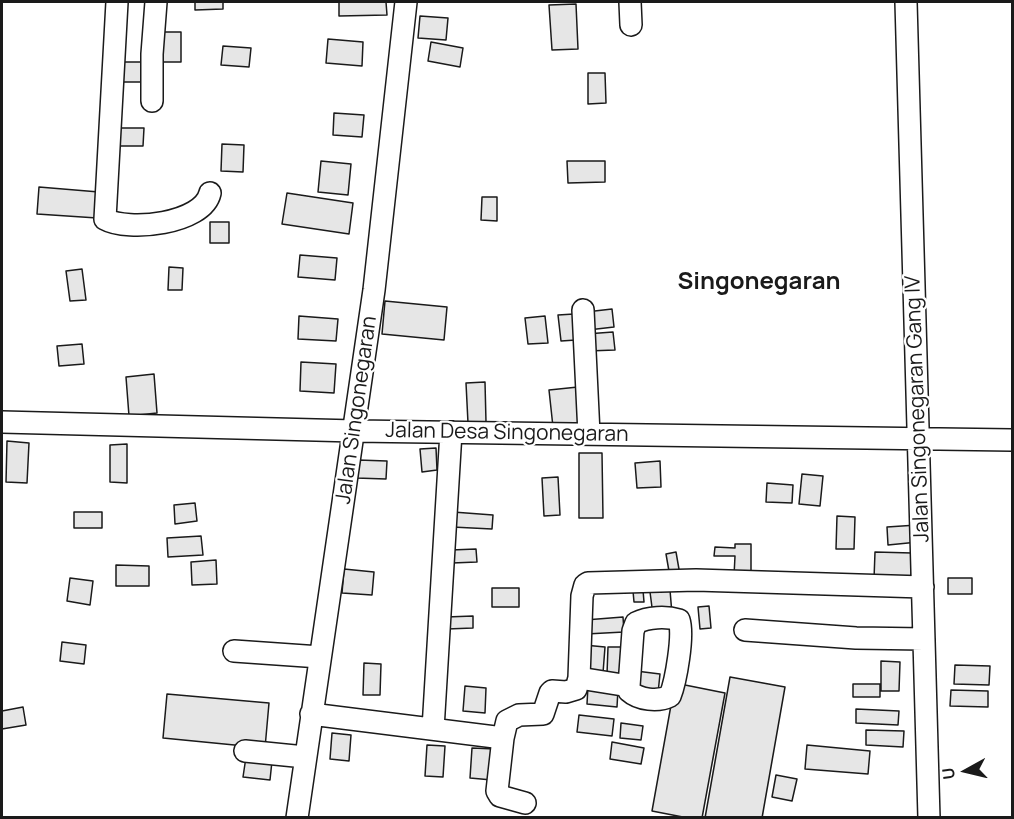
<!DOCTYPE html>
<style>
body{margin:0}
#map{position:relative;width:1014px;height:819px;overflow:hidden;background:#fff;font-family:Manrope,sans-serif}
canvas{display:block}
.frame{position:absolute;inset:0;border:3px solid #1a1a1a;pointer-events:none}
.north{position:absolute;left:936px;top:741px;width:60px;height:60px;-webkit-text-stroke:4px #fff;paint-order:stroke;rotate:262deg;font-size:16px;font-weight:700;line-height:24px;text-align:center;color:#1a1a1a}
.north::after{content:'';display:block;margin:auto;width:21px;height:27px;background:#1a1a1a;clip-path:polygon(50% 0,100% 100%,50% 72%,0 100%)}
</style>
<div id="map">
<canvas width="1014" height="819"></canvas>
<div class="frame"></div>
<div class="north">U</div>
</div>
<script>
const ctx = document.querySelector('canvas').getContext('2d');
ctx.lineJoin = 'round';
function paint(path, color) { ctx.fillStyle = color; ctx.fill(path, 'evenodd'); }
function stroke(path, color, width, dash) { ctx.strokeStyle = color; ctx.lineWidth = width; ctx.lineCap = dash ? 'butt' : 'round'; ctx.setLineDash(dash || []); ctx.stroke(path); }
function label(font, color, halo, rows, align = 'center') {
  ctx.font = font + ' Manrope,sans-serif'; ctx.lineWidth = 4.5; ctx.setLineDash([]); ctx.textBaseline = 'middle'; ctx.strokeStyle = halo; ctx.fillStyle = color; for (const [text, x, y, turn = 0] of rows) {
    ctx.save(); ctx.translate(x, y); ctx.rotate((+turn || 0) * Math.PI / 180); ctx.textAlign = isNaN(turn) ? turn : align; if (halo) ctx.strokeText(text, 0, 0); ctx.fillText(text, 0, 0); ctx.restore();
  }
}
const building = new Path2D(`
 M195,2H223V9L195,10Z
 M339,2H386L387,15L339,16Z
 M576,4L578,49L552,50L549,5Z
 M420,16L448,18L446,40L418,38Z
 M163,32H181V62H163Z
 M328,39L363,42L362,66L326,63Z
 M431,42L463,48L460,67L428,61Z
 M223,46L251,48L249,67L221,65Z
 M119,62H147V82H120Z
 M588,73H605L606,103L588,104Z
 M334,113L364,115L362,137L333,135Z
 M118,128H144L143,146H118Z
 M222,144L244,145L243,172L221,171Z
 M321,161L351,164L348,195L318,192Z
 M567,161H605V182L568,183Z
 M39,187L99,192L97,218L37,214Z
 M287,193L353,203L349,234L282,224Z
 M482,197H497V221L481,220Z
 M210,222H229V243H210Z
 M300,255L337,258L335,280L298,277Z
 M169,267L183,268L182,290H168Z
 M82,269L86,300L70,301L66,271Z
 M385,301L447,307L444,340L382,334Z
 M612,309L614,327L588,330L586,312Z
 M574,314L576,340L561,341L558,315Z
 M299,316L338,319L336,341L298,339Z
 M545,316L548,343L528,344L525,318Z
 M613,332L615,350L588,351L586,334Z
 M82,344L84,364L59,366L57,346Z
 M301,362L336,364L334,393L300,391Z
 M154,374L157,413L129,416L126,377Z
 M485,382L486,422L468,423L466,383Z
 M578,387L582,423L553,427L549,390Z
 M7,441L29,443L27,483L6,482Z
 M127,444V483L110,482V445Z
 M436,448L437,470L422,472L420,449Z
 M579,453H602L603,518H579Z
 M358,460L387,461L386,479L356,478Z
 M660,461L661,487L637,488L635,463Z
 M802,474L823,476L820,506L799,504Z
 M558,477L560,515L544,516L542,478Z
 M767,483L793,485L792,503L766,502Z
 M195,503L197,521L175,524L174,505Z
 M74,512H102V528H74Z
 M453,512L493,515L492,529L452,527Z
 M837,516L855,517L854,549H836Z
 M917,525L918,542L888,545L887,527Z
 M201,536L203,555L168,557L167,538Z
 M735,544H751V576H734L735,556H714L715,547L735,548Z
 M476,549L477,562L452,563L451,550Z
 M676,552L680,575L670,577L666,554Z
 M875,552L912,553L911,580L874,579Z
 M216,560L217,584L192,585L191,562Z
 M116,565L149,566V586H116Z
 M344,569L374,572L372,595L342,593Z
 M70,578L93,581L90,605L67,601Z
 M948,578H972V594H948Z
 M492,588H519V607H492Z
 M643,590L644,602H634L633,591Z
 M670,590L672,614L653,615L650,592Z
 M709,606L711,628L700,629L698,607Z
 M473,616V628L447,629L446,617Z
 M623,617L624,632L586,634L585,620Z
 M62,642L86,645L84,664L60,661Z
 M584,645L605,647L603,673L582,672Z
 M608,647H629L628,674H607Z
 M881,661L900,662L899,691H881Z
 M364,663L381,664L380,695H363Z
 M955,665L990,666L989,685L954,684Z
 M636,671L660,674L658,693L633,690Z
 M730,677L785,687L762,818H705Z
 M675,683L725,693L702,818H688L652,811Z
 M853,684H880V697H853Z
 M465,686L486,688L485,713L463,711Z
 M588,686L618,689L617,707L587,704Z
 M951,690L988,691V707L950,706Z
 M167,694L269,703L265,748L163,738Z
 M23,707L26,725L2,729V711Z
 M856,709L899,711L898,725L856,723Z
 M579,715L614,719L612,736L577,732Z
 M621,723L643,726L641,740L620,738Z
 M866,730L904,731L903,747L866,745Z
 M332,733L351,735L349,761L330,759Z
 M612,742L644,748L641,764L610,759Z
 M427,745L445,746L443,777L425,776Z
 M807,745L870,751L868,774L805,769Z
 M472,748L495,749L492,780L470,778Z
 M246,757L272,761L270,780L243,777Z
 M776,775L797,779L792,801L772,797Z`);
const minor = new Path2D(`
 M117,2L105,219C128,232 203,224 210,193
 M630,2L631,25
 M906,2L929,818
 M152,101V54L156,2
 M583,310L589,434
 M2,422L355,431L1012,440
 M745,630L856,638L924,639
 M234,651L320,657
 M579,678L582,596L585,585L588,583L696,580L923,587
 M311,714L503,738L497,791L500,796L525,803
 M433,729L451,432
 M503,738L507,721L519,715L543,714L550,693L552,691L566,692L576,689L579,678L629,686L633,631L636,623C648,617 666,616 679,620C684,635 676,681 670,696C658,702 639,700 629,691V686
 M245,751L305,757
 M297,818L374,290L406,2`);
const streetNames = [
 ["Jalan Singonegaran Gang IV",918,409,-92],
 ["Jalan Singonegaran",357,410,-82],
 ["Jalan Desa Singonegaran",507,433,1]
];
const quarterNames = [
 ["Singonegaran",759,282]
];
paint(building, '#e6e6e6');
stroke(building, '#1a1a1a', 1.5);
stroke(minor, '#1a1a1a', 24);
stroke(minor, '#fff', 21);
label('21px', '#1a1a1a', '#fff', streetNames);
label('bold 24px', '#1a1a1a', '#fff', quarterNames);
</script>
